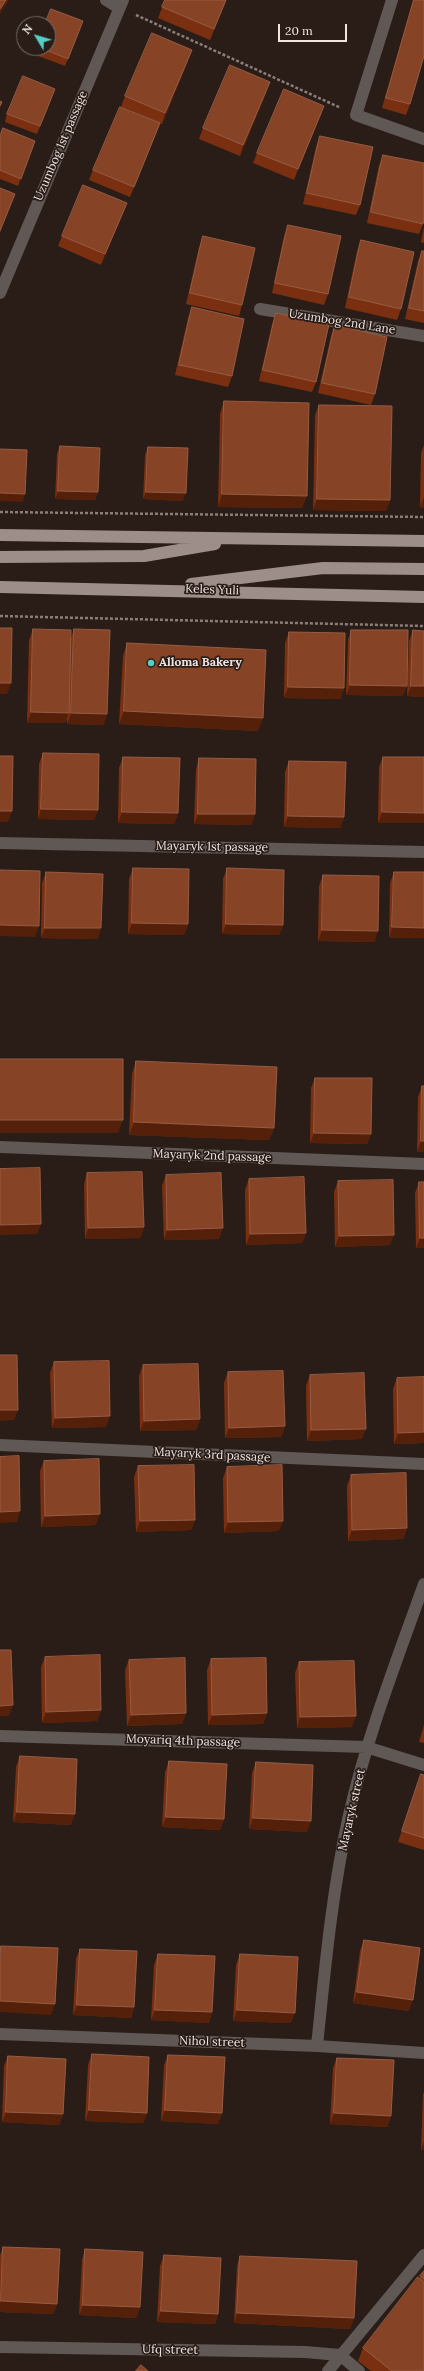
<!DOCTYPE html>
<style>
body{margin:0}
#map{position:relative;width:424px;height:2371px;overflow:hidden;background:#2a1d18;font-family:Lora,serif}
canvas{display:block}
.north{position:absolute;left:16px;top:16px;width:40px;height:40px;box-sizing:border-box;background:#2a1d18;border:1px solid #786d68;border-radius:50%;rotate:308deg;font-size:11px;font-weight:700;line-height:16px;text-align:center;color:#eee4e1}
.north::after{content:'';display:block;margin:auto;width:14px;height:18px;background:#55cec6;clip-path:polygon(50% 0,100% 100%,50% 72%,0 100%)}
.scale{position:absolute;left:278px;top:24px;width:69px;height:18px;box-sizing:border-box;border:2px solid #eee4e1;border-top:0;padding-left:5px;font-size:12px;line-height:14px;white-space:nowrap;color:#eee4e1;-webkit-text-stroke:3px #2a1d18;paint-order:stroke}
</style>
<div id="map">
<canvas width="424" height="2371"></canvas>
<div class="north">N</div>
<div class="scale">20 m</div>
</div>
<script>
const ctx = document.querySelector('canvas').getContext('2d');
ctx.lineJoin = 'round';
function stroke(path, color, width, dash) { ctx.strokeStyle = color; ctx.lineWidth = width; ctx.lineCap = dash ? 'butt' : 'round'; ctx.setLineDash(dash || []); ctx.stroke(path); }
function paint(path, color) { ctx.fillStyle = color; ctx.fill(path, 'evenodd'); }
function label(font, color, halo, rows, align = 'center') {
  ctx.font = font + ' Lora,serif'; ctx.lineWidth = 3.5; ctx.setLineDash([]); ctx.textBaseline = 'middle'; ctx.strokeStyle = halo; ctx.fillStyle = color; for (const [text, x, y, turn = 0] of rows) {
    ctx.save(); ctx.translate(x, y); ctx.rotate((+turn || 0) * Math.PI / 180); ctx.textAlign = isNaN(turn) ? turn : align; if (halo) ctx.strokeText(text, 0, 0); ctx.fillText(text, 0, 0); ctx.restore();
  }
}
const path = new Path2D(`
 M136,15L341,108
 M0,512L424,517
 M0,616L424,626`);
const minor = new Path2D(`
 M106,0L119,8
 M392,0L356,115L424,139
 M0,293L123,0
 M260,309L424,336
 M0,843L424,852
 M0,1147L424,1164
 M0,1445L424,1464
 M0,1736L366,1747L424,1765
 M0,2034L317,2046L424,2053
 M317,2046C325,1968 332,1891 349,1815C367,1736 397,1660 424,1584
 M0,2347L305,2352L340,2355
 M340,2355L359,2371
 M328,2371L424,2255`);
const major = new Path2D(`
 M0,535L424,541
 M0,557L144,556L215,544
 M191,584L323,568L424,569
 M0,587L424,597`);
const wall = new Path2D(`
 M165,0H226L210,40L158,18Z
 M413,0H424L410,104L406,115L382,108Z
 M80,29L65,66L33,54L35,48H48Z
 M188,61L162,124L121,107L125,96Z
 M266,93L240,156L199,139L203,128Z
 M52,97L37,134L5,122L7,114Z
 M324,106L294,180L253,163L257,153Z
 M160,123L130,197L89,180L93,170Z
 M0,136L35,141L18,186L0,179Z
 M320,136L360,205L356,215L303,204L316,147Z
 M383,155L423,224L419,234L367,223L379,165Z
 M127,203L101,265L58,246L62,236Z
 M288,225L328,294L324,305L272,293L284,236Z
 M424,227V243L421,242Z
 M203,236L242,305L239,316L186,304L199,247Z
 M361,240L401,309L397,320L345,308L357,251Z
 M422,251H424V323L405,319L418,261Z
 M192,307L232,376L228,387L175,375L188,318Z
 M276,313L316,382L312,392L259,381L272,324Z
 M335,325L375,394L371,405L318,393L331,336Z
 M224,401L302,508L218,507L220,414Z
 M319,405L390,500L386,511L313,510L315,415Z
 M424,445V508L420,507L421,453Z
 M60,446L98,492L95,500L55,499L57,454Z
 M148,447L183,501L143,499L145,455Z
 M33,629L71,638L74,629L104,725L67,724V719L65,723H27L29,640Z
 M351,630L403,696L346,695L348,640Z
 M413,630L424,697L407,696L409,641Z
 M289,632L344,688L340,699L284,698L285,643Z
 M127,643L258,731L119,724L123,656Z
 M43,753L98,810L94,820L38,819L39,764Z
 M123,757L178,813L174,824L118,823L119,768Z
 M383,757H424L378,823L379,767Z
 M199,758L255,814L251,825L194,824L196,769Z
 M289,761L344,817L340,828L284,827L285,772Z
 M133,868L188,924L184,935L128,934L129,879Z
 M227,868L283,925L279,935L222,934L223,879Z
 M46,872L98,939L41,938L42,883Z
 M394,872H424V938H389L390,883Z
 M323,875L375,942L318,941L319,886Z
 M136,1061L274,1128L269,1140L129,1135L132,1074Z
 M315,1078L371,1134L367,1144L310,1143L311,1088Z
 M422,1086L424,1152H417L418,1097Z
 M87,1173L144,1227L140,1238L85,1239L84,1184Z
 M166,1175L219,1239L164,1240L162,1186Z
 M249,1179L306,1233L302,1243L246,1245L245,1190Z
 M338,1181L390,1245L335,1247L334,1192Z
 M419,1182L424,1248H416L415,1193Z
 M54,1362L106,1427L52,1428L50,1373Z
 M143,1365L200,1419L196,1430L140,1431L139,1376Z
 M228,1372L285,1426L281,1437L225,1438L224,1383Z
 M310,1375L362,1439L307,1441L306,1386Z
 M424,1377V1443L394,1444L393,1389L397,1378Z
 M44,1461L96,1525L41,1527L40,1471Z
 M138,1466L195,1520L191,1530L136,1532L134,1477Z
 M227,1467L279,1531L224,1533L223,1478Z
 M351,1475L407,1528L403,1539L348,1541L347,1486Z
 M45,1657L101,1710L97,1721L42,1723L41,1667Z
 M211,1659L267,1713L263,1724L208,1725L207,1670Z
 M129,1660L186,1713L182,1724L127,1726L125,1670Z
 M299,1662L352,1727L297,1728L295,1673Z
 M424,1725V1743L419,1742Z
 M20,1756L71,1825L13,1822L16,1767Z
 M169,1761L224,1819L220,1830L162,1827L165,1772Z
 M256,1762L307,1832L249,1829L252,1773Z
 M424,1775V1850L398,1842L417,1785Z
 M364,1940L409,2011L353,2003L360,1951Z
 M80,1949L134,2007L131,2018L73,2015L76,1959Z
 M158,1954L212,2012L209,2023L151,2020L154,1965Z
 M240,1954L291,2023L233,2021L236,1965Z
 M92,2054L147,2113L143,2123L85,2121L88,2065Z
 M168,2055L222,2113L218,2124L161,2121L164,2065Z
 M8,2056L63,2114L59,2125L2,2122L4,2066Z
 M337,2058L391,2116L387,2127L330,2124L333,2068Z
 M424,2092V2150H421L423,2094Z
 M3,2247L57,2304L53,2314L0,2312V2255Z
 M85,2249L140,2307L136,2318L79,2315L82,2260Z
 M164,2255L218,2314L215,2324L157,2322L160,2266Z
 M240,2256L354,2318L350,2329L234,2323L237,2266Z
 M424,2271V2371H371L358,2361L363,2348L420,2278V2276Z`);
const shadedWall = new Path2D(`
 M6,0H9L0,14V9Z
 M192,50L188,61L162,124L165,113Z
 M270,82L266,93L240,156L243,145Z
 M324,106L320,117L294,180L298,169Z
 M160,123L156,134L130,197L134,187Z
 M127,203L123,214L101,265L105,254Z
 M58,491L98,492L95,500L55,499Z
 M146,492L186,493L183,501L143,499Z
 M0,493L25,494L23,502L0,501Z
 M222,494L307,496L302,508L218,507Z
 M424,497V508L420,507Z
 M317,499L390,500L386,511L313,510Z
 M0,683H11L7,694H0Z
 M350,685L407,686L403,696L346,695Z
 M411,686H424V697L407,696Z
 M288,687L344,688L340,699L284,698Z
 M124,711L263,718L258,731L119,724Z
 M31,712L69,713L65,723H27Z
 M71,713L107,714L104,725L67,724Z
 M41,809L98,810L94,820L38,819Z
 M0,811H12L8,822H0Z
 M122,812L178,813L174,824L118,823Z
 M382,812L424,813V823H378Z
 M198,814H255L251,825L194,824Z
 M288,816L344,817L340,828L284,827Z
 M132,923L188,924L184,935L128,934Z
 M226,924L283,925L279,935L222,934Z
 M0,925L39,926L35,937L0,936Z
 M392,927L424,928V938H389Z
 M45,928H101L98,939L41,938Z
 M322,930L378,931L375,942L318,941Z
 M0,1120H123L118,1133H0Z
 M134,1122L274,1128L269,1140L129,1135Z
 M314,1133L371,1134L367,1144L310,1143Z
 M421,1141H424V1152H417Z
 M41,1224L37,1234L0,1235V1225Z
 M144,1227L140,1238L85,1239L88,1228Z
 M223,1228L219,1239L164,1240L167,1230Z
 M306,1233L302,1243L246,1245L250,1234Z
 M394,1235L390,1245L335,1247L339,1236Z
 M420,1238H424V1248H416Z
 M0,1410H18L14,1420L0,1421Z
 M110,1416L106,1427L52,1428L55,1418Z
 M200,1419L196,1430L140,1431L144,1421Z
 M285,1426L281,1437L225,1438L229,1428Z
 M366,1429L362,1439L307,1441L311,1430Z
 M424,1432V1443L394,1444L398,1433Z
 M20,1511L17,1522L0,1523V1512Z
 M100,1514L96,1525L41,1527L45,1516Z
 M195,1520L191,1530L136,1532L140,1521Z
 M283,1521L279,1531L224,1533L228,1522Z
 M407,1528L403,1539L348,1541L352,1530Z
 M13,1705L9,1716H0V1706Z
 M101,1710L97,1721L42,1723L46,1712Z
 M186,1713L182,1724L127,1726L131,1715Z
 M267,1713L263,1724L208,1725L212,1715Z
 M356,1716L352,1727L297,1728L300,1717Z
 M17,1812L75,1814L71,1825L13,1822Z
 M166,1817L224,1819L220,1830L162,1827Z
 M253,1818L311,1821L307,1832L249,1829Z
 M357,1992L413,2000L409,2011L353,2003Z
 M0,2001L55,2004L51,2015L0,2012Z
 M77,2005L134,2007L131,2018L73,2015Z
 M155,2010L212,2012L209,2023L151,2020Z
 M237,2010L295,2013L291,2023L233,2021Z
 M89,2110L147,2113L143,2123L85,2121Z
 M165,2110L222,2113L218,2124L161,2121Z
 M6,2112L63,2114L59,2125L2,2122Z
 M334,2113L391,2116L387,2127L330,2124Z
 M424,2141V2150H421Z
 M1,2301L57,2304L53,2314L0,2312V2303Z
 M83,2305L140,2307L136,2318L79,2315Z
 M161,2311L218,2314L215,2324L157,2322Z
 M237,2313L354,2318L350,2329L234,2323Z`);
const building = new Path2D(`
 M0,0H6L0,9Z
 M165,0H226L214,29L162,7Z
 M414,0H424V56L410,104L386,98Z
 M51,9L83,21L68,59L41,48H48V24H45Z
 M152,33L192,50L165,113L125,96Z
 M230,65L270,82L243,145L203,128Z
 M23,76L55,89L40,126L7,114Z
 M284,89L324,106L298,169L257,153Z
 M0,101L2,102L0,106Z
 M120,107L160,123L134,187L93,170Z
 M3,128L35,141L21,179L0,170V136Z
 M320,136L373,147L360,205L307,193Z
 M383,155L424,163V220L423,224L371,212Z
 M83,185L127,203L105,254L62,236Z
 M0,188L15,194L0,231Z
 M288,225L341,236L328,294L275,283Z
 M203,236L255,248L242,305L190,293Z
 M361,240L414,252L401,309L349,297Z
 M422,251H424V311L409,308Z
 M192,307L244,319L232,376L179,365Z
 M276,313L329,324L316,382L263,370Z
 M335,325L387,337L375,394L322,383Z
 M224,401L309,403L307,496L222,494Z
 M319,405L392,406L390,500L317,499Z
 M60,446L100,448L98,492L58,491Z
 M148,447L188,448L186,493L146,492Z
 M0,449L27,450L25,494L0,493Z
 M0,628H12L11,683H0Z
 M33,629L71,630L69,713L31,712Z
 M74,629L110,630L107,714L71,713Z
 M351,630H408L407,686L350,685Z
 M413,630L424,631V686H411Z
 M289,632L345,633L344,688L288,687Z
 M127,643L266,650L263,718L124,711Z
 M43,753L99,754L98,810L41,809Z
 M0,756H13L12,811H0Z
 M123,757L180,758L178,813L122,812Z
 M383,757H424V813L382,812Z
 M199,758L256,759L255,814H198Z
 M289,761L346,762L344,817L288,816Z
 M133,868L189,869L188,924L132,923Z
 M227,868L284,870L283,925L226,924Z
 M0,870L40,871L39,926L0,925Z
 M46,872L103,874L101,928H45Z
 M394,872H424V928L392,927Z
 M323,875L379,876L378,931L322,930Z
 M0,1059H123V1120H0Z
 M136,1061L277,1067L274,1128L134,1122Z
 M315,1078H372L371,1134L314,1133Z
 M422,1086H424V1141H421Z
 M40,1168L41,1224L0,1225V1169Z
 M142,1172L144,1227L88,1228L87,1173Z
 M221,1173L223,1228L167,1230L166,1175Z
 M304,1177L306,1233L250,1234L249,1179Z
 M393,1180L394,1235L339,1236L338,1181Z
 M419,1182H424V1238H420Z
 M0,1355H17L18,1410H0Z
 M109,1361L110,1416L55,1418L54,1362Z
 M198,1364L200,1419L144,1421L143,1365Z
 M283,1371L285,1426L229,1428L228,1372Z
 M364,1373L366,1429L311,1430L310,1375Z
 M424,1377V1432L398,1433L397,1378Z
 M19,1456L20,1511L0,1512V1457Z
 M99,1459L100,1514L45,1516L44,1461Z
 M194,1465L195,1520L140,1521L138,1466Z
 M282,1465L283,1521L228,1522L227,1467Z
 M406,1473L407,1528L352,1530L351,1475Z
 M0,1650H11L13,1705L0,1706Z
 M100,1655L101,1710L46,1712L45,1657Z
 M185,1658L186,1713L131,1715L129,1660Z
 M266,1658L267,1713L212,1715L211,1659Z
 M354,1661L356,1716L300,1717L299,1662Z
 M20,1756L77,1759L75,1814L17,1812Z
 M169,1761L227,1764L224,1819L166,1817Z
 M256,1762L313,1765L311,1821L253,1818Z
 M421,1774L424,1775V1838L402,1831Z
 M364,1940L420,1948L413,2000L357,1992Z
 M1,1946L58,1948L55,2004L0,2001V1961Z
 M80,1949L137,1951L134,2007L77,2005Z
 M158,1954L215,1956L212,2012L155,2010Z
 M240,1954L298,1957L295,2013L237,2010Z
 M92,2054L149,2057L147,2113L89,2110Z
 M168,2055L225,2057L222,2113L165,2110Z
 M8,2056L66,2059L63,2114L6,2112Z
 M337,2058L394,2060L391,2116L334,2113Z
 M3,2247L60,2249L57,2304L1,2301Z
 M85,2249L143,2252L140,2307L83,2305Z
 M164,2255L221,2258L218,2314L161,2311Z
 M240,2256L357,2261L354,2318L237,2313Z
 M424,2271V2279L420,2276Z
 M418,2277L424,2282V2371H392L363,2348Z
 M141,2365L148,2371H136Z`);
const markers = [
 [151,663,4,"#55cec6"]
];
const streetNames = [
 ["Uzumbog 1st passage",61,146,-67],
 ["Uzumbog 2nd Lane",342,322,9],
 ["Keles Yuli",212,590,2],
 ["Mayaryk 1st passage",212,847,1],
 ["Mayaryk 2nd passage",212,1156,2],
 ["Mayaryk 3rd passage",212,1455,3],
 ["Moyariq 4th passage",183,1741,2],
 ["Mayaryk street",352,1810,-77],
 ["Nihol street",212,2042,2],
 ["Ufq street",170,2350,1]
];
const poiNames = [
 ["Alloma Bakery",159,663]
];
stroke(path, '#8a7e7a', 2.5, [3, 2]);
stroke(minor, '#5f5855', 12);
stroke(major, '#9d8e89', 12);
paint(wall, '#7a3010');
paint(shadedWall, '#55200a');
paint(building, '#864326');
stroke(building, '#965c44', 1);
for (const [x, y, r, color] of markers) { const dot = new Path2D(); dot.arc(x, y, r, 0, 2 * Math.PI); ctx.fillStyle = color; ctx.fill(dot); stroke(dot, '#2a1d18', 1.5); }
label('12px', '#eee4e1', '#2a1d18', streetNames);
label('bold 12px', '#eee4e1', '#2a1d18', poiNames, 'left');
</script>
